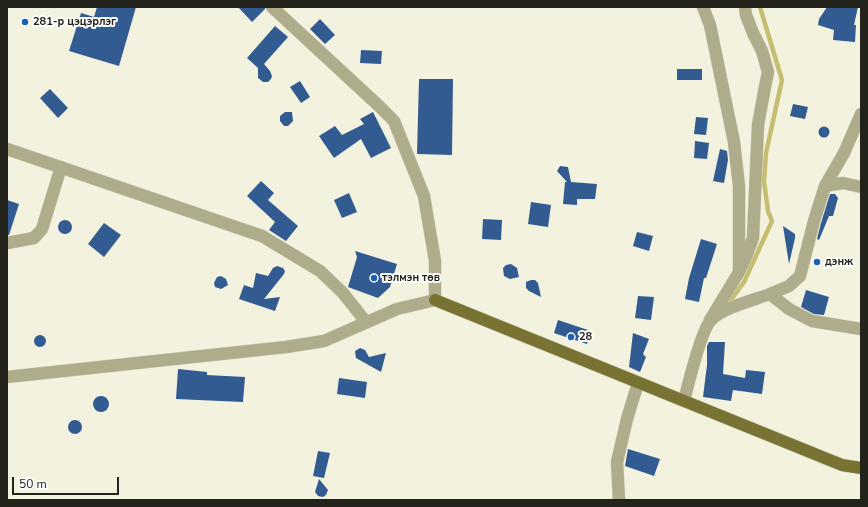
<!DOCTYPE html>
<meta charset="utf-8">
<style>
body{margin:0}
#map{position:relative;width:868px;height:507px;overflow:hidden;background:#f3f2de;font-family:"Nunito Sans",sans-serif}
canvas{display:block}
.frame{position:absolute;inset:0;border:8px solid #23221b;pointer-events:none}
.scale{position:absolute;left:12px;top:477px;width:107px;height:18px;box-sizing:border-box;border:2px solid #23221b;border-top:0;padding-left:5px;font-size:12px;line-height:14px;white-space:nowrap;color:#23221b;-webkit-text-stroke:3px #fff;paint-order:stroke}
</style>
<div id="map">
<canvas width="868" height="507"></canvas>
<div class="frame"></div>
<div class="scale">50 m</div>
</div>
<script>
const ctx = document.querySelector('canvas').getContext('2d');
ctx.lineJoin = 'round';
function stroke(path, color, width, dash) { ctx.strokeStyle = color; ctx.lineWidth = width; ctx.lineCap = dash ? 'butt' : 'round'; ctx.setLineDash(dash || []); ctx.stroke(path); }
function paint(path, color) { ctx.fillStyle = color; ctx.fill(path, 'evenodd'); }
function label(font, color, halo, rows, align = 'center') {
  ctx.font = font + ' "Nunito Sans",sans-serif'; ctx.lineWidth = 4; ctx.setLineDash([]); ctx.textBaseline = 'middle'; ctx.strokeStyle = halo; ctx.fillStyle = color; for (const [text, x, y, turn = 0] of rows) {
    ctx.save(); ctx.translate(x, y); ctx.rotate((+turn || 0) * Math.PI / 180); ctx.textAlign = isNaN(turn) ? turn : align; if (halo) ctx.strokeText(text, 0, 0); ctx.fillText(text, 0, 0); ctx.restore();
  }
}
const stream = new Path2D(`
 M726,307L744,282L772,221L768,211L764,181L766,153L782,80L760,7`);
const building = new Path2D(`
 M97,7H136L119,66L69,51L81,13L94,17Z
 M238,7H265V9L252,22Z
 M827,7H858L854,25H856L855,42L833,40L834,30L818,25L819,19Z
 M320,19L335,35L325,44L310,29Z
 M275,26L288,37L264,64L270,71L272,76L271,79L268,82H263L258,78V68L247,58Z
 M361,50L382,51L381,64L360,63Z
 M677,69H702V80H677Z
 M419,79H453L452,155L417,154Z
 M300,81L310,97L301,103L290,87Z
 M50,89L68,108L58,118L40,98Z
 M793,104L808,107L805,119L790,116Z
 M285,112H292L293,121L288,126H284L280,121V116Z
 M373,112L391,148L371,158L361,139L334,158L319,136L335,126L342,135L364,124L360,119Z
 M696,117L708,118L706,135L694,134Z
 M818.5 132a5.5 5.5 0 1 1 11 0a5.5 5.5 0 1 1-11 0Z
 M695,141L709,143L707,159L694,158Z
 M720,149L727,151L728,160L724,183L713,181Z
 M560,166L568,167L571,182L597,184L595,199H577V205L563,204L565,182H567L557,171Z
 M261,181L274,193L268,200L298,226L286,241L269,230L275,222L247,196Z
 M349,193L357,212L342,218L334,200Z
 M830,194H835L838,198L833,216H829L819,240L817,239L821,223Z
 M7,200L19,204L9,235H7Z
 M531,202L551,205L548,227L528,224Z
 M483,219L502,220L501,240L482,239Z
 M58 227a7 7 0 1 1 14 0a7 7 0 1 1-14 0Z
 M104,223L121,235L104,257L88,244Z
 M783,226L795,234V238L789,264Z
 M637,232L653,236L649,251L633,246Z
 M701,239L717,244L706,278H704L699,302L685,299L689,278Z
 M355,251L397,264L390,287L378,298L348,287L357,257Z
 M511,264L517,268L519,277L510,279L504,276L503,268L506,265Z
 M277,266L283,268L285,271L284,274L264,299L280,297L275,311L239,299L244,285L253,288L256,273L268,276L273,268Z
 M221,276L226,279L228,285L221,289L215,287L214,283L217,277Z
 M531,280H535L538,283L541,297L529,291L526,288V282Z
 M806,290L829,297L824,315L814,314L801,307Z
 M638,296L654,297L651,320L635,318Z
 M558,320L591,331L587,344L554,333Z
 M633,333L649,339L643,354L646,357L640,372L629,367Z
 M34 341a6 6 0 1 1 12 0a6 6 0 1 1-12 0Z
 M709,342H725L723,374L745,378L746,370L765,372L762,394L733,390L731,401L703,397L707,365V346Z
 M360,348L365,350L369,357L386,353L381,372L356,358L355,351Z
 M178,369L207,372V375L245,377L243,402L176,399Z
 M339,378L367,382L365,398L337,394Z
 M93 404a8 8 0 1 1 16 0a8 8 0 1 1-16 0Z
 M68 427a7 7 0 1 1 14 0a7 7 0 1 1-14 0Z
 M628,449L660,459L654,476L625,466Z
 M318,451L330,453L324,478L313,476Z
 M319,479L328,490L326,495L323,497L318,496L315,492Z`);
const minor = new Path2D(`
 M703,7L710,25L734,142L739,186V271
 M7,149L262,236L320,271L343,293L366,322
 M825,186L843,183L861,187
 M7,243L34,238L42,229L61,167
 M770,294L789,286L800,276L814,221L825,186L844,153L861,114
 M710,320L739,272L746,257L753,238L758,125L764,92L768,72L762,51L753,33L746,15L745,7
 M7,377L286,347L324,341L397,309L435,300V261L424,196L394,121L379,106L272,7
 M684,401C688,385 701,330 711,320C722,308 754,300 770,294L789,309L812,321L861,329
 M619,500L617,462L627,419L638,383`);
const major = new Path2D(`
 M435,300L842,465L861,468`);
const markers = [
 [25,22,4,"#1c60b1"],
 [817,262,4,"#1c60b1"],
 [374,278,4,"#1c60b1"],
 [571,337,4,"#1c60b1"]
];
const poiNames = [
 ["281-р цэцэрлэг",33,22],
 ["дэнж",825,262],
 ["тэлмэн төв",382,278],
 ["28",579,337]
];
stroke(stream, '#c5bd70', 4.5);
paint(building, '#325c91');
stroke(minor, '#cecdbb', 13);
stroke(major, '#cecdbb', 13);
stroke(minor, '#aeac8b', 12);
stroke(major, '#787233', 12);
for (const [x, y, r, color] of markers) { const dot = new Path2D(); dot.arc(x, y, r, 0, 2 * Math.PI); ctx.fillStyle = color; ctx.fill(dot); stroke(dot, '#fff', 1.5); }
label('bold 11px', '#23221b', '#fff', poiNames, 'left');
</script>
